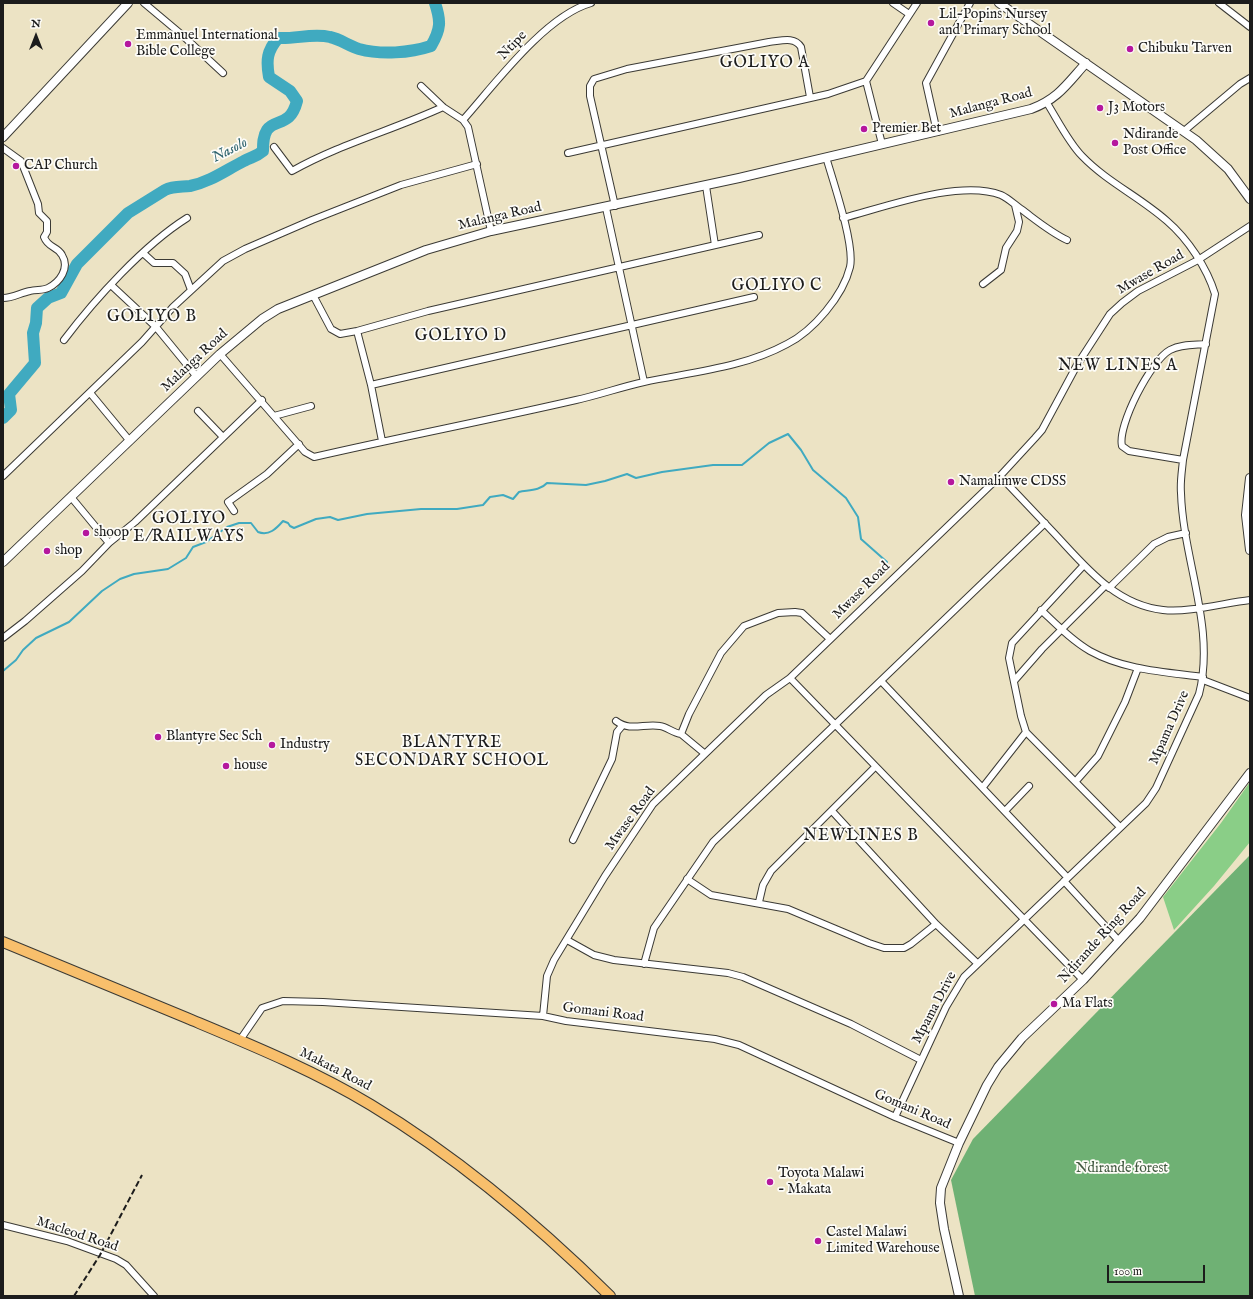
<!DOCTYPE html>
<style>
body{margin:0}
#map{position:relative;width:1253px;height:1299px;overflow:hidden;background:#ece3c4;font-family:"IM FELL English",serif}
canvas{display:block}
.frame{position:absolute;inset:0;border:4px solid #1c1c1c;pointer-events:none}
.north{position:absolute;left:16px;top:16px;width:40px;height:40px;-webkit-text-stroke:3px #fdfcf7;paint-order:stroke;rotate:0deg;font-size:11px;font-weight:700;line-height:16px;text-align:center;color:#1c1c1c}
.north::after{content:'';display:block;margin:auto;width:14px;height:18px;background:#1c1c1c;clip-path:polygon(50% 0,100% 100%,50% 72%,0 100%)}
.scale{position:absolute;left:1107px;top:1265px;width:98px;height:18px;box-sizing:border-box;border:2px solid #1c1c1c;border-top:0;padding-left:5px;font-size:12px;line-height:14px;white-space:nowrap;color:#1c1c1c;-webkit-text-stroke:3px #fdfcf7;paint-order:stroke}
</style>
<div id="map">
<canvas width="1253" height="1299"></canvas>
<div class="frame"></div>
<div class="north">N</div>
<div class="scale">100 m</div>
</div>
<script>
const ctx = document.querySelector('canvas').getContext('2d');
ctx.lineJoin = 'round';
function paint(path, color) { ctx.fillStyle = color; ctx.fill(path, 'evenodd'); }
function stroke(path, color, width, dash) { ctx.strokeStyle = color; ctx.lineWidth = width; ctx.lineCap = dash ? 'butt' : 'round'; ctx.setLineDash(dash || []); ctx.stroke(path); }
function label(font, color, halo, rows, align = 'center') {
  ctx.font = font + ' "IM FELL English",serif'; ctx.lineWidth = 3.5; ctx.setLineDash([]); ctx.textBaseline = 'middle'; ctx.strokeStyle = halo; ctx.fillStyle = color; for (const [text, x, y, turn = 0] of rows) {
    ctx.save(); ctx.translate(x, y); ctx.rotate((+turn || 0) * Math.PI / 180); ctx.textAlign = isNaN(turn) ? turn : align; if (halo) ctx.strokeText(text, 0, 0); ctx.fillText(text, 0, 0); ctx.restore();
  }
}
const green = new Path2D(`
 M1250,782V842L1214,886L1174,930L1163,897L1221,823Z`);
const forest = new Path2D(`
 M1250,855V1296H975L951,1180L973,1139Z`);
const stream = new Path2D(`
 M3,671L16,660L23,650L36,638L69,622L102,591L120,579L134,574L168,569L186,558L193,547L206,542L227,527L239,523H251L258,532C269,536 276,529 283,521L288,523L290,526L294,528L316,519L330,517L338,520L367,514L421,509H457L483,505L490,497L503,495L513,499L519,492C528,490 540,491 547,483L586,485L605,481L627,474L636,478L662,472L713,465H742L769,443L788,434L801,450L813,470L846,498L858,517L861,539L887,562`);
const river = new Path2D(`
 M3,418L11,410L9,394L35,363L33,333L36,323L37,308L48,298L61,293L77,264L128,213L165,190C173,186 181,187 190,186C210,182 226,170 244,161C251,157 256,157 263,151C263,144 263,136 267,130C275,118 290,128 297,101L290,91L269,77C266,60 267,51 278,38C296,39 313,33 330,37C340,39 349,46 359,49C381,55 410,53 431,46C441,29 441,21 435,3`);
const minor = new Path2D(`
 M144,3L181,34L223,73
 M893,3L909,14
 M1219,3L1250,27
 M866,81L882,144
 M421,86L443,107L463,120L468,127L491,231
 M463,120C495,84 545,16 591,3
 M1184,131L1240,84L1250,78
 M937,132L926,83L970,3
 M274,147L292,171C340,144 393,130 443,107
 M3,148L21,161L38,204L39,213L47,221V232L44,237C48,248 57,246 62,255C70,268 60,282 48,288C42,291 36,289 30,291C20,293 13,298 3,298
 M568,153L828,94L866,81L917,3
 M706,186L715,245
 M615,206L590,96V86L594,79L627,69L769,42C781,41 794,36 801,47L810,97
 M606,208L644,382
 M843,218C885,207 960,179 1001,195C1008,198 1015,205 1021,209C1036,220 1050,232 1067,240
 M143,253L154,263H173L185,274L191,290
 M983,284L1001,270L1006,248L1017,231L1019,222L1015,205
 M111,285L156,327L197,377
 M313,295L331,329L340,334L357,331L428,311L759,235
 M357,331L371,385L382,441
 M64,340C95,299 144,245 187,218
 M220,354L305,452L314,457C401,437 489,420 576,400C599,395 621,387 644,382C692,372 743,368 787,344C813,331 843,296 850,267C855,245 833,181 826,157
 M371,385L754,297
 M91,394L129,440
 M198,411L223,437
 M274,416L311,406
 M1183,460L1129,451L1122,446C1117,426 1151,360 1170,350C1181,344 1194,345 1206,344
 M3,476L142,342L173,307L223,261L245,249L312,220L401,185L477,164
 M1000,476C1018,495 1036,514 1054,533C1085,566 1115,605 1163,610C1188,613 1224,603 1250,600
 M71,497L109,543
 M234,511L228,502L267,474L299,444
 M1084,565L1012,643L1009,658L1021,716L1026,732L1120,827
 M1109,588L1154,544L1168,537L1186,533
 M1041,610C1056,624 1071,640 1090,651C1124,670 1165,672 1203,677
 M3,638L25,621L82,571L109,543L135,522L262,400
 M790,678L1083,980
 M1203,680L1250,698
 M881,681L1067,877
 M1014,681L1042,649L1106,585
 M616,721C630,732 645,723 660,726C667,727 673,733 681,734
 M704,753L681,734L689,714L721,653L744,626L778,613L795,612L802,613L830,639
 M1076,781L1098,756L1125,702L1138,668
 M983,787L1026,732
 M832,811L936,924L977,963
 M1005,811L1029,786
 M573,840L612,759L617,732L622,726
 M687,879L711,895L788,909L869,943L884,948H904L911,944L936,924
 M1064,881L1119,941
 M759,902L763,885L771,871L875,767
 M567,940L594,955L614,960L728,973L743,977L851,1024L921,1060
 M644,964L654,928L713,842L1045,523
 M543,1016L547,976L554,960L605,876L653,804L766,695L790,678L1000,476L1035,438L1042,430L1077,365L1110,314L1122,303L1138,291L1198,260L1250,226
 M240,1040L262,1008L283,1001L323,1002L543,1016L566,1021L715,1039L739,1045L895,1117L959,1143
 M895,1117L946,1007L964,977L1146,803L1156,788L1199,694C1216,628 1183,560 1181,493C1180,482 1182,471 1183,460L1215,294C1207,268 1188,239 1167,221C1140,197 1107,182 1082,156C1069,143 1057,119 1047,103
 M3,1225L67,1241L116,1259L126,1265L154,1296`);
const tertiary = new Path2D(`
 M999,3L1196,140L1228,169L1250,199
 M3,137L128,3
 M1250,478L1246,515L1250,550
 M3,562L220,354L262,319L278,309L426,250L491,231L739,178L1031,109C1058,99 1067,84 1086,63
 M959,1296L944,1229L940,1203L941,1188L959,1143L987,1085L998,1067L1022,1038L1083,980L1140,918L1250,773`);
const primary = new Path2D(`
 M3,942C64,967 126,993 187,1018C249,1044 313,1070 371,1105C459,1158 537,1224 610,1296`);
const rail = new Path2D(`
 M74,1296L100,1255L142,1175`);
const markers = [
 [931,23,4,"#b5179e"],
 [128,44,4,"#b5179e"],
 [1130,49,4,"#b5179e"],
 [1100,108,4,"#b5179e"],
 [864,129,4,"#b5179e"],
 [1115,143,4,"#b5179e"],
 [16,166,4,"#b5179e"],
 [951,482,4,"#b5179e"],
 [86,533,4,"#b5179e"],
 [47,551,4,"#b5179e"],
 [158,737,4,"#b5179e"],
 [272,745,4,"#b5179e"],
 [226,766,4,"#b5179e"],
 [1054,1004,4,"#b5179e"],
 [770,1182,4,"#b5179e"],
 [818,1241,4,"#b5179e"]
];
const poiNames = [
 ["Lil-Popins Nursey",939,15],
 ["and Primary School",939,31],
 ["Emmanuel International",136,36],
 ["Bible College",136,52],
 ["Chibuku Tarven",1138,49],
 ["J3 Motors",1108,108],
 ["Premier Bet",872,129],
 ["Ndirande",1123,135],
 ["Post Office",1123,151],
 ["CAP Church",24,166],
 ["Namalimwe CDSS",959,482],
 ["shoop",94,533],
 ["shop",55,551],
 ["Blantyre Sec Sch",166,737],
 ["Industry",280,745],
 ["house",234,766],
 ["Ma Flats",1062,1004],
 ["Toyota Malawi",778,1174],
 ["- Makata",778,1190],
 ["Castel Malawi",826,1233],
 ["Limited Warehouse",826,1249]
];
const streetNames = [
 ["Ntipe",513,46,-46],
 ["Malanga Road",991,104,-15],
 ["Malanga Road",500,217,-13],
 ["Mwase Road",1151,273,-30],
 ["Malanga Road",195,361,-43],
 ["Mwase Road",862,591,-45],
 ["Mpama Drive",1170,728,-66],
 ["Mwase Road",631,819,-54],
 ["Ndirande Ring Road",1103,936,-48],
 ["Mpama Drive",935,1008,-62],
 ["Gomani Road",603,1013,7],
 ["Makata Road",335,1070,27],
 ["Gomani Road",912,1110,23],
 ["Macleod Road",77,1235,18]
];
const parkNames = [
 ["Ndirande forest",1122,1169]
];
const waterNames = [
 ["Nasolo",230,151,-27]
];
const quarterNames = [
 ["GOLIYO A",765,64],
 ["GOLIYO C",777,287],
 ["GOLIYO B",152,318],
 ["GOLIYO D",461,337],
 ["NEW LINES A",1118,367],
 ["GOLIYO",189,520],
 ["E/RAILWAYS",189,538],
 ["BLANTYRE",452,744],
 ["SECONDARY SCHOOL",452,762],
 ["NEWLINES B",861,837]
];
paint(green, '#8ace87');
paint(forest, '#6fb174');
stroke(stream, '#40aac0', 2);
stroke(river, '#40aac0', 12);
stroke(minor, '#3b3a35', 8);
stroke(tertiary, '#3b3a35', 10);
stroke(primary, '#3b3a35', 12);
stroke(minor, '#fff', 6);
stroke(tertiary, '#fff', 8);
stroke(primary, '#f8bf6c', 10);
stroke(rail, '#1c1c1c', 2, [6, 3]);
for (const [x, y, r, color] of markers) { const dot = new Path2D(); dot.arc(x, y, r, 0, 2 * Math.PI); ctx.fillStyle = color; ctx.fill(dot); stroke(dot, '#fdfcf7', 1.5); }
label('14px', '#1c1c1c', '#fdfcf7', poiNames, 'left');
label('14px', '#1c1c1c', '#fdfcf7', streetNames);
label('14px', '#425a41', '#fdfcf7', parkNames);
label('italic 15px', '#2e636e', '#fdfcf7', waterNames);
ctx.letterSpacing = '1px';
label('16px', '#1c1c1c', '#fdfcf7', quarterNames);
ctx.letterSpacing = '0px';
</script>
